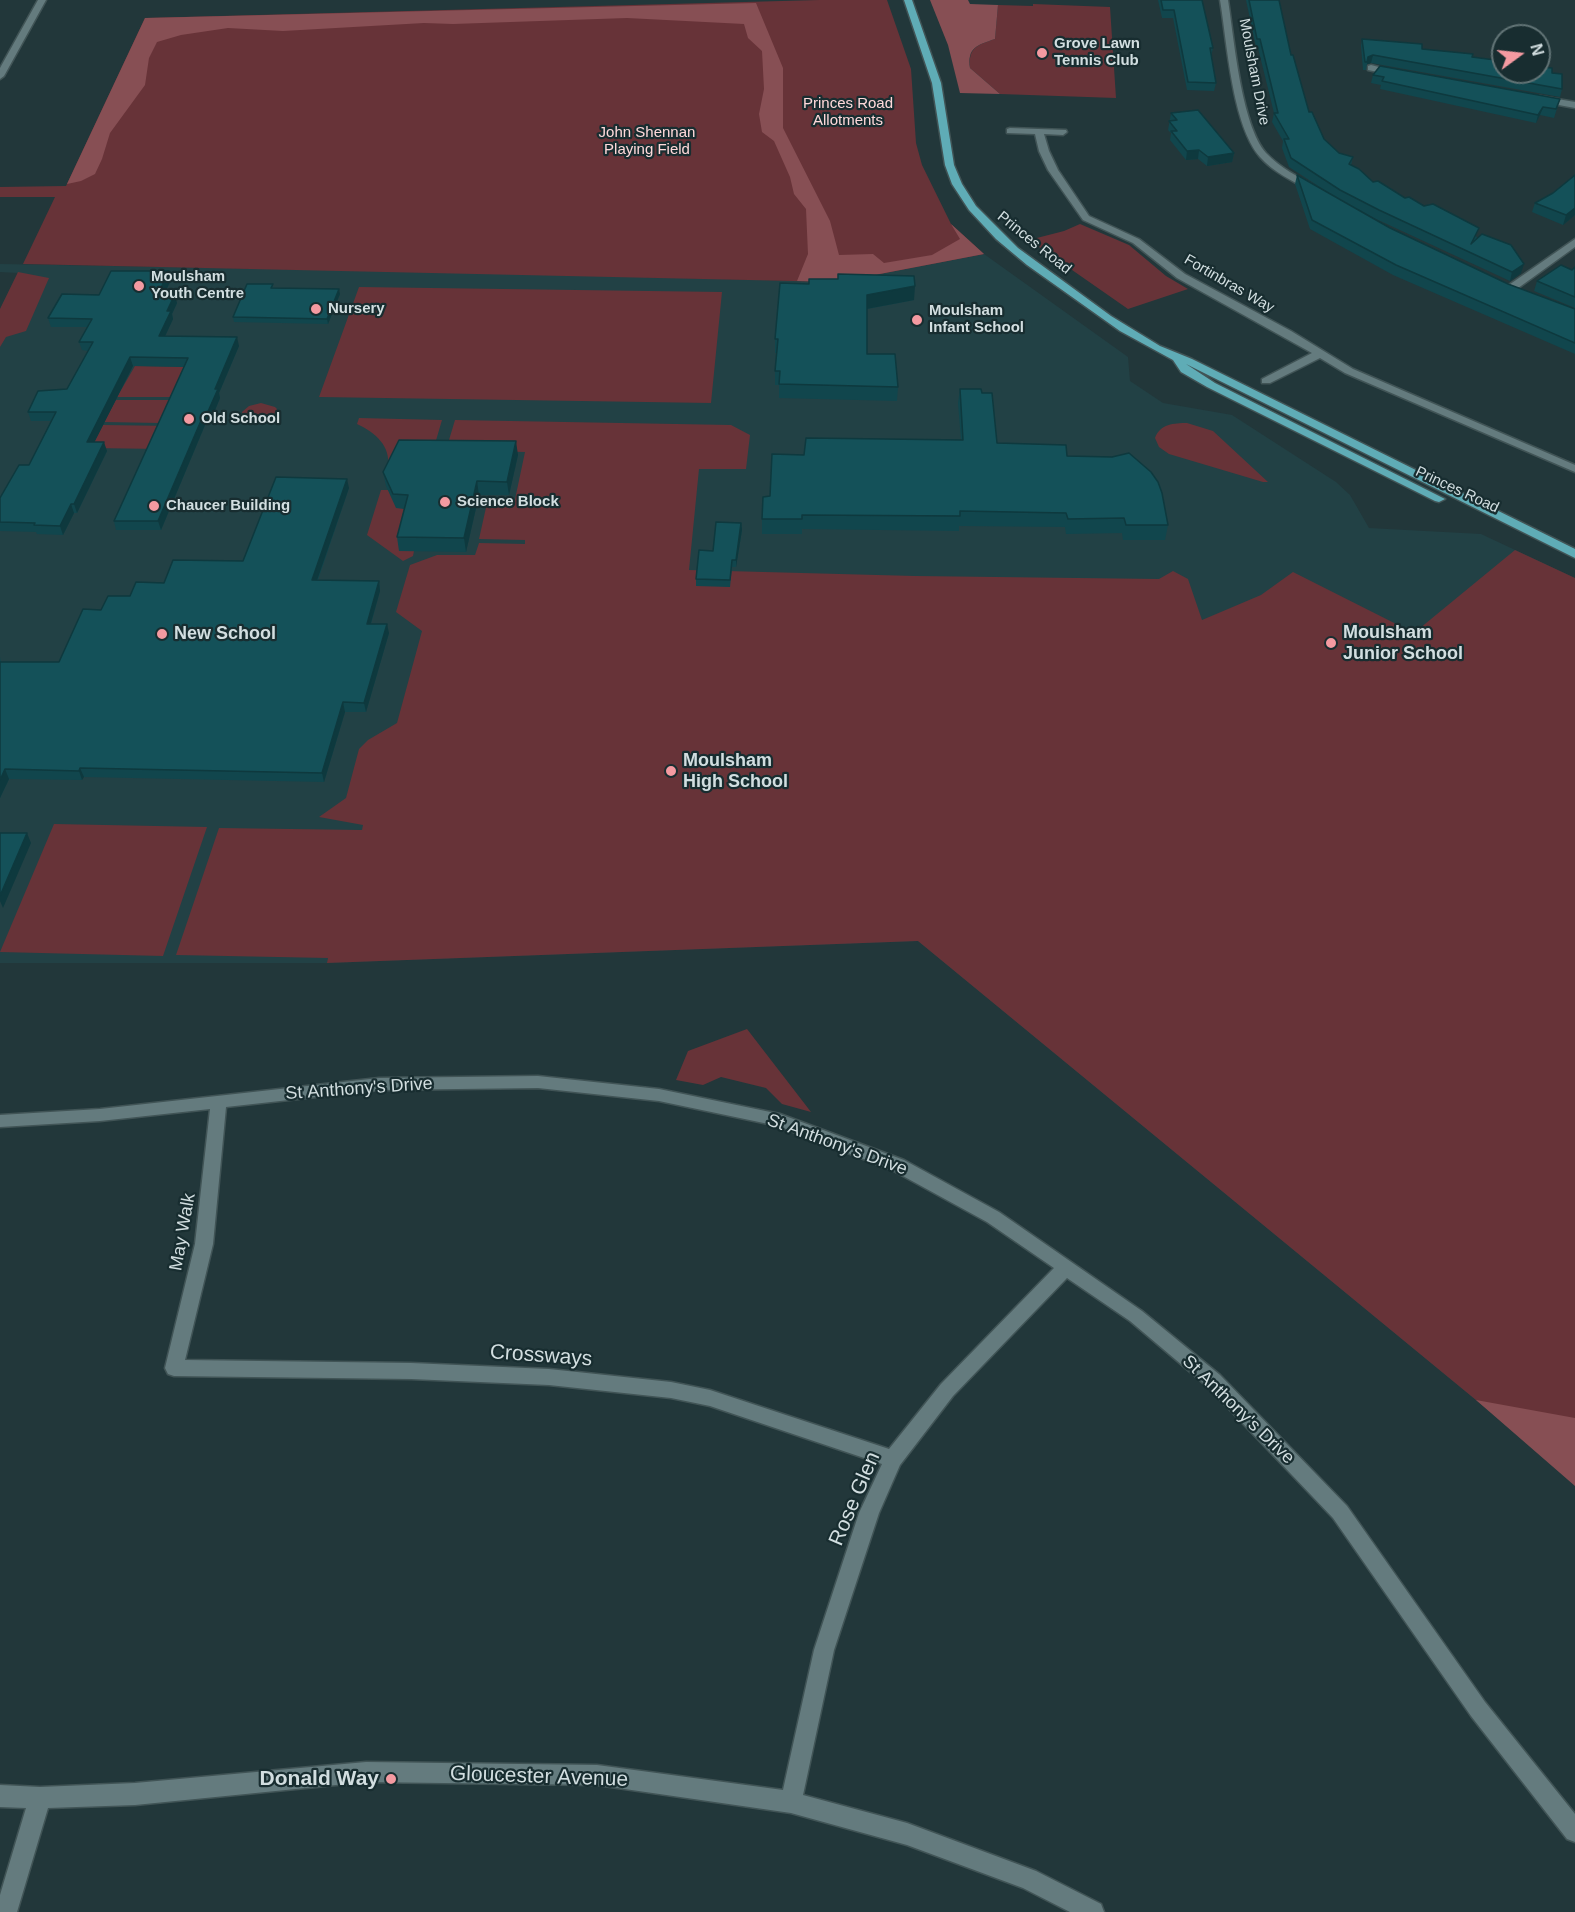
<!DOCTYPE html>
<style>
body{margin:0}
#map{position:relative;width:1575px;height:1912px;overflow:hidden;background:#22373a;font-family:Helvetica,sans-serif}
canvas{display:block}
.north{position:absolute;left:1491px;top:24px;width:60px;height:60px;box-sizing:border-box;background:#182d30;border:2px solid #627476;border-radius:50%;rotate:75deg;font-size:16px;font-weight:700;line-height:24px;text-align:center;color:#d2dee0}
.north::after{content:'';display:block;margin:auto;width:21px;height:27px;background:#f49aa1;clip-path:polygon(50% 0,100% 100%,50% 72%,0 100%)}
</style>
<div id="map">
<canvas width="1575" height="1912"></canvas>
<div class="north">N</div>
</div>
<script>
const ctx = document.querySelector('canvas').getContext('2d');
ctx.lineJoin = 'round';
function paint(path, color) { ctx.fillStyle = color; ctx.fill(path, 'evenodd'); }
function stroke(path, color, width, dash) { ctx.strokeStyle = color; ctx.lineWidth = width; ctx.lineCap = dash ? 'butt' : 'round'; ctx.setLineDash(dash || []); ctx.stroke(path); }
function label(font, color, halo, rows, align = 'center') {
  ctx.font = font + ' Helvetica,sans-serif'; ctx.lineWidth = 4.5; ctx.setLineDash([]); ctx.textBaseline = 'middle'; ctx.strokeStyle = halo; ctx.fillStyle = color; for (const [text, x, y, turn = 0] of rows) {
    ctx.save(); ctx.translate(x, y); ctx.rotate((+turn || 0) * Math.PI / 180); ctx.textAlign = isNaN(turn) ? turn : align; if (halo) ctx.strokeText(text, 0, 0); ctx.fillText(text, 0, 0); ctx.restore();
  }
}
const built = new Path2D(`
 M984,254L1128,357L1130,381L1163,403L1232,415L1336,482L1350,495L1369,528L1481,534L1575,578L1510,1428L918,941L327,963H0V309L18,273L0,272V264L454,272L837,282Z`);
const green = new Path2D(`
 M819,0H887L911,69L916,143L922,165L951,224L984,254L838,282L23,264L55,197H0V187L66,186L145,18Z
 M1033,4L1110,7L1116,98L1000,94L970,68C968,48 977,45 995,39L998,5L1033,6Z
 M1080,224L1129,245L1166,276L1188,289L1128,309L1029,240L1064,231Z
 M18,272L49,278L26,331L6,337L0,347V309Z
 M359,287L722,292L711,403L319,397Z
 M135,366L196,367L184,397H117Z
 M116,400H170L160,423L104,422Z
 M261,403L275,407L277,409L274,415C265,422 253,424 243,417L242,412L249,406Z
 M359,418L442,420L432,454L388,468C391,446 376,433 357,424Z
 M455,420L731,425L750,435L746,469H699L689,570L915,576L1159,579L1173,571L1188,579L1202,620L1261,595L1293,572L1414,633L1515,550L1575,578V1437L1510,1428L918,941L327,963L328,958L176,955L219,828L362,830L363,825L319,817L346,798L359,749L368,740L397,723L422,631L396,612L410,565L437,555H475L479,543L525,544V540L479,539L487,503L514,504L525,452L446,450Z
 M1187,423L1213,431L1268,482H1263L1169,454L1159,447L1155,438C1160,424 1174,423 1187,423Z
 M103,425L173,426L162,449L91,448Z
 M381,490H388L411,509L414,551L413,556L403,561L367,535Z
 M54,824L207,827L163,956L0,952Z
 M747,1029L811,1112L782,1104L766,1088L721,1077L703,1085L676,1080L688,1051Z`);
const forest = new Path2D(`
 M930,0H968L970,4L998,5L995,39C977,45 967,48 970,68L1000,94L960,93L948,45Z
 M756,3L783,68V128L830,221L839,255L873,254L884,263L932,255L960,239L951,224L984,254L838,282L797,281L808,254L806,209L794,194L790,177L774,141L762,132L759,114L764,89L762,51L748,38L744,24L627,18L453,24L424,23L283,31L228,28L181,35L157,42L149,58L145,85L110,133L102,159L95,174L81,181L67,184L145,18Z
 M1476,1400L1575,1418V1486Z`);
const minor = new Path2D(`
 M38,0H46L4,76L0,79V68Z
 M1220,0H1228C1234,38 1241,124 1266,153C1280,168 1299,177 1316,187V191H1310C1293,181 1273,172 1260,157C1232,125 1227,42 1220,0Z
 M1371,65L1402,73L1398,76L1368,70V66Z
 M1540,96L1575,102V108L1537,101V97Z
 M1010,128L1066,130L1067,132L1063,135L1044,134L1049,151L1058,170L1089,216L1139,239L1185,274L1291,331L1353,369L1575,465V472L1345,373L1320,358L1270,383H1262V379L1312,353L1177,278L1133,243L1083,220L1048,170L1039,151L1035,134L1007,133V129Z
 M1575,239V247L1514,291H1506V287Z
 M538,1076L659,1089L780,1114L904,1160L999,1212L1142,1311L1220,1375L1347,1506L1485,1702L1575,1814V1842L1567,1839L1471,1716L1333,1518L1208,1387L1130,1321L1067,1278L953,1396L900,1465L879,1513L834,1650L803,1795L907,1823L1036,1871L1101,1904L1104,1912H1070L1023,1888L907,1845L791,1813L597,1785L366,1782L135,1805L48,1808L17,1912H0V1895L26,1808L0,1807V1785L40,1787L135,1783L366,1762L597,1765L783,1790L814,1650L859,1513L882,1464L710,1406L671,1398L549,1385L411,1379L174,1376L168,1374L165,1368L195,1244L210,1109L100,1121L0,1127V1115L100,1109L379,1078ZM538,1088L659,1101L778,1126L892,1170L987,1222L1054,1268L941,1384L889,1449L710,1390L671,1382L549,1369L411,1363L185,1360L213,1244L226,1107L379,1090Z`);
const major = new Path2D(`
 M904,0H912L941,83L954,165L962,184L976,206L1018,248L1111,316L1160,346L1192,359L1575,549V558L1186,364L1215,383L1445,499L1439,502L1435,501L1207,387L1181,372L1173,360L1120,331L1027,265L996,239L969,210L952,184L945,165L932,83Z`);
const wall = new Path2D(`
 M1158,0H1202L1213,48L1211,57L1216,83L1214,91L1187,90L1173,18H1162Z
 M1246,0H1279L1291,55L1309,112L1324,139L1339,153L1353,157L1351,165L1373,182L1477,237L1476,240L1521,273L1510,281L1376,219L1356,208L1390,228L1508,284L1575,309V354L1393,275L1310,229L1295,184L1297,175L1332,195L1289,167L1282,148L1283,141L1272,122L1274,113L1258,48L1256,47Z
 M1362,39L1472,57L1552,73L1562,89L1560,97L1371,63L1367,64L1366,70H1363L1361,46Z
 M1373,75L1560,99L1554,118L1540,115L1536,123L1380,89L1381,85L1371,83Z
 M1171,113L1234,153L1232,162L1207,166L1198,159L1186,160L1170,140L1171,133L1168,130Z
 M1553,193L1575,215L1563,225L1532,212L1535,203Z
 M1575,267V308L1534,291L1537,281L1572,270Z
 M171,280L164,294L177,303L172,314L173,319L165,336L239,346L219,393L220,398L209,425H205L161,530H116L114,521L184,367L133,366L94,442L107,451L77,513H74L63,535L37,534L36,532L0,531V498L29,465L51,421H31L28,412L67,389L88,351L82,350L79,342L87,327H51L48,318L99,295Z
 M273,284V288L340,294L328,324L234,322L233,317Z
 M809,284L914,300L867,309V354L898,387L897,401L779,398V385H775V371L777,353H775V339Z
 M960,389L982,393L997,443L1067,456L1168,525L1165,540H1123L1122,533L1066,534L1065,527L959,526V531L802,529V534H762V519L804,455L961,440L958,403Z
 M518,455L509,495H479L466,552L399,551L397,537L404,509L396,508L386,486L383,472Z
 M349,488L318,580L379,581L380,591L371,624L389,633L366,712H345L324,782L84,777L82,780L9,779L0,798V657L1,662H59L101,610L130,596L164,583L243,561Z
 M741,523L742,530L736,567H732L730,587L696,586V579L713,551Z`);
const shadedWall = new Path2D(`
 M1373,55L1371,63L1367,64L1368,57Z
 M1543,107L1540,115L1536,123L1538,115Z
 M1199,150L1198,159L1186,160L1187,151Z
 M1234,153L1232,162L1207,166L1208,157Z
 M1575,208V215L1563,225L1566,215Z
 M1524,264L1521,273L1510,281L1512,272Z
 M169,271L171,280L160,303L158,294Z
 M915,286L914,300L866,309L867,295Z
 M339,289L340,294L328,324L327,319Z
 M175,294L177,303L172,314L173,319L161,345L159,336L167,311Z
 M237,337L239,346L219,393L220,398L209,425L206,416L215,389Z
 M130,357L133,366L90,451L87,442Z
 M203,416L205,425L161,530L158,521Z
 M516,441L518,455L509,495L507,482Z
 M104,442L107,451L77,513L74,504Z
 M347,479L349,488L314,589L312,580Z
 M477,481L479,495L466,552L464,538Z
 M71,504L74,513L63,535L60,526Z
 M741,523L742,530L736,567V560Z
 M379,581L380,591L368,633L367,624Z
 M387,624L389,633L366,712L364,703Z
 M343,702L345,712L324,782L322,773Z
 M80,768L84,777L82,780L79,771Z
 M5,769L9,779L0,798V780Z
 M27,833L31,843L3,908L0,901V896Z`);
const building = new Path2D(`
 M1161,0H1202L1213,48H1210L1216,83L1188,82L1174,10H1163Z
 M1249,0H1279L1291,55H1293L1309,112H1312L1324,139L1339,153L1353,157L1349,164L1359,169L1373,182L1378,181L1405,198L1409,197L1424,206L1433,204L1479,228L1471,244L1482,234L1511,245L1524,264L1512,272L1379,210L1340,190L1291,158L1284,139H1289L1274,113H1278L1260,39H1257Z
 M1362,39L1422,44V49L1473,54L1472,57L1503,61V72H1539V67L1552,68V73L1562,74V89L1373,55L1368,57L1367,62H1365Z
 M1380,66L1560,99L1556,109L1543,107L1538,115L1382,81L1384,77L1373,75Z
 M1198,110L1234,153L1208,157L1199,150L1187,151L1171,131H1177L1169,121L1177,120L1171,113Z
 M1297,175L1390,228L1508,284L1575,309V343L1396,265L1312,220Z
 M1575,175V208L1566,215L1535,203L1553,193Z
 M1561,265L1572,270L1575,267V297L1537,281Z
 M111,271H169L158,294H175L167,311H171L159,336L237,337L215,389H218L206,416H203L158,521H114L188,358L130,357L87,442H104L74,504H71L60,526L34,525L35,523L0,522V498L19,465H29L56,412H28L38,391L67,389L93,342H79L92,319L48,318L62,294L99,295Z
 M838,274L914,276L915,286L867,295V354H895L898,387L779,384L780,371H775L778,339H775L780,283L809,284V279H838Z
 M247,284H273L271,288L339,289L327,319L233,317Z
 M960,389H981L982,393H992L997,443L1066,445L1067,456L1112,457L1129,453L1151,472L1158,482L1162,493L1168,525H1126L1124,518L1068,519L1066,513L960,511V516L802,515V519H762L763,497L770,496L772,454L804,455L806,438L963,440Z
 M399,440L516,441L507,482L477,481L464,538L397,537L408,495L393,494L383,472Z
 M276,477L347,479L312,580L379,581L367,624H387L364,703L343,702L322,773L80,768L79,771L5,769L0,780V662H59L83,609L101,610L108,596H130L136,582L164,583L173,560L243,561Z
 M716,522L741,523L736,560H732L730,580L696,579L699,550L713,551Z
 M0,833H27L0,896Z`);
const markers = [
 [1042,53,6,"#f49aa1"],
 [139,286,6,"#f49aa1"],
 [316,309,6,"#f49aa1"],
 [917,320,6,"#f49aa1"],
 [189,419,6,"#f49aa1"],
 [445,502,6,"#f49aa1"],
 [154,506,6,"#f49aa1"],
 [162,634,6,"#f49aa1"],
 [1331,643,6,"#f49aa1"],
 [671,771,6,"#f49aa1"],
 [391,1779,6,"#f49aa1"]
];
const farPoinames = [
 ["Grove Lawn",1054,44],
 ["Tennis Club",1054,61],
 ["Moulsham",151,277],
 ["Youth Centre",151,294],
 ["Nursery",328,309],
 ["Moulsham",929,311],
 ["Infant School",929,328],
 ["Old School",201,419],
 ["Science Block",457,502],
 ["Chaucer Building",166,506]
];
const farStreetnames = [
 ["Moulsham Drive",1254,72,79],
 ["Princes Road",1034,243,39],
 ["Fortinbras Way",1229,284,30],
 ["Princes Road",1457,490,25]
];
const farParknames = [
 ["Princes Road",848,104],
 ["Allotments",848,121],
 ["John Shennan",647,133],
 ["Playing Field",647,150]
];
const poiNames = [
 ["Moulsham",1343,633],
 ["Junior School",1343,654],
 ["New School",174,634],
 ["Moulsham",683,761],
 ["High School",683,782]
];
const streetNames = [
 ["St Anthony's Drive",359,1089,-4],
 ["St Anthony's Drive",837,1145,20],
 ["May Walk",183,1232,-80],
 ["St Anthony's Drive",1238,1410,44]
];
const nearStreetnames = [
 ["Crossways",541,1356,4],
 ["Rose Glen",855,1499,-67],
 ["Gloucester Avenue",539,1777,2]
];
const nearPoinames = [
 ["Donald Way",379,1779]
];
paint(built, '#224145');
paint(green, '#673338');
paint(forest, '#874f54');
stroke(minor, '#415456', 3);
stroke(major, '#415456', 3);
paint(minor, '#647b7e');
paint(major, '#5facb6');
paint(wall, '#11464d');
paint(shadedWall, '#0e393e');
paint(building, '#145159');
stroke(building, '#0e393e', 1.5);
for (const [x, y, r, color] of markers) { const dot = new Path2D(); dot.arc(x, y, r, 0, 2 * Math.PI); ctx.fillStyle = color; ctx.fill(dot); stroke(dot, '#182d30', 2); }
label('bold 15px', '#d2dee0', '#182d30', farPoinames, 'left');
label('15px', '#d2dee0', '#182d30', farStreetnames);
label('15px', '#ffd9da', '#182d30', farParknames);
label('bold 18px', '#d2dee0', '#182d30', poiNames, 'left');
label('18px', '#d2dee0', '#182d30', streetNames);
label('21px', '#d2dee0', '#182d30', nearStreetnames);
label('bold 21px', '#d2dee0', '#182d30', nearPoinames, 'right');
</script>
